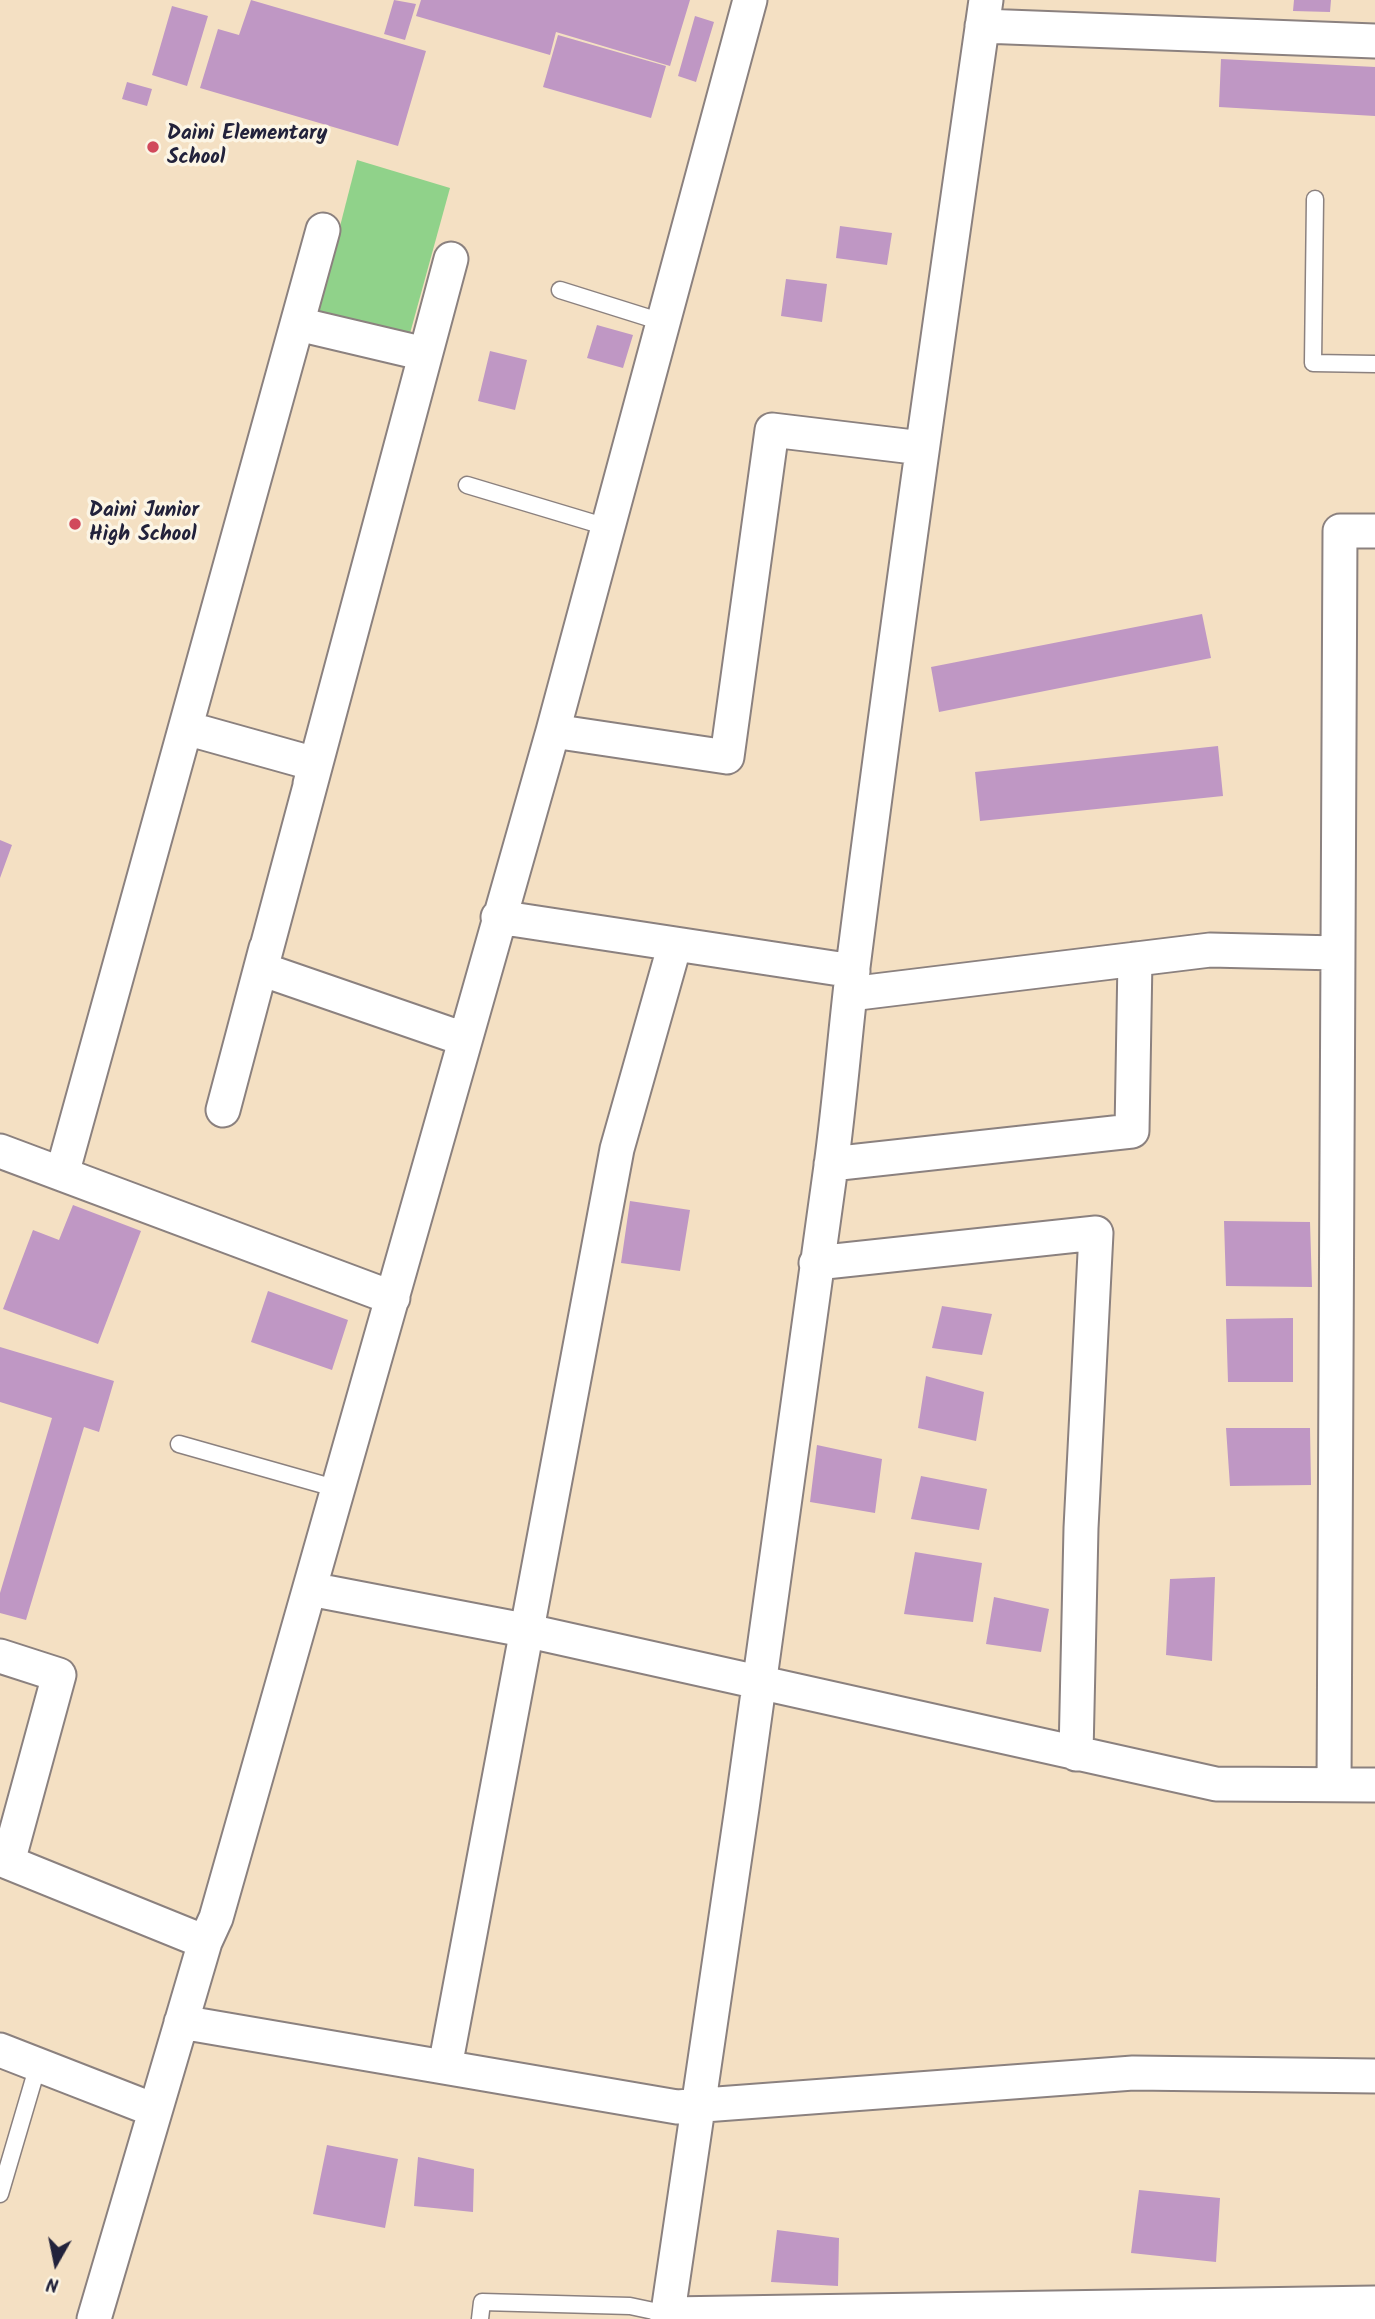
<!DOCTYPE html>
<style>
body{margin:0}
#map{position:relative;width:1375px;height:2319px;overflow:hidden;background:#f4e0c3;font-family:Kalam,sans-serif}
canvas{display:block}
.north{position:absolute;left:21px;top:2228px;width:70px;height:70px;-webkit-text-stroke:5px #fcf5e5;paint-order:stroke;rotate:189deg;font-size:19px;font-weight:700;line-height:28px;text-align:center;color:#22223b}
.north::after{content:'';display:block;margin:auto;width:24px;height:32px;background:#22223b;clip-path:polygon(50% 0,100% 100%,50% 72%,0 100%)}
</style>
<div id="map">
<canvas width="1375" height="2319"></canvas>
<div class="north">N</div>
</div>
<script>
const ctx = document.querySelector('canvas').getContext('2d');
ctx.lineJoin = 'round';
function paint(path, color) { ctx.fillStyle = color; ctx.fill(path, 'evenodd'); }
function stroke(path, color, width, dash) { ctx.strokeStyle = color; ctx.lineWidth = width; ctx.lineCap = dash ? 'butt' : 'round'; ctx.setLineDash(dash || []); ctx.stroke(path); }
function label(font, color, halo, rows, align = 'center') {
  ctx.font = font + ' Kalam,sans-serif'; ctx.lineWidth = 7; ctx.setLineDash([]); ctx.textBaseline = 'middle'; ctx.strokeStyle = halo; ctx.fillStyle = color; for (const [text, x, y, turn = 0] of rows) {
    ctx.save(); ctx.translate(x, y); ctx.rotate((+turn || 0) * Math.PI / 180); ctx.textAlign = isNaN(turn) ? turn : align; if (halo) ctx.strokeText(text, 0, 0); ctx.fillText(text, 0, 0); ctx.restore();
  }
}
const green = new Path2D(`
 M357,160L450,188L409,337L318,312Z`);
const building = new Path2D(`
 M251,0L426,51L398,146L200,88L218,29L239,35Z
 M394,0L416,4L405,40L384,34Z
 M421,0H690L670,66L556,32L550,55L416,16Z
 M1294,0H1331L1330,12L1293,11Z
 M172,6L208,16L187,86L152,75Z
 M695,16L714,22L696,82L678,76Z
 M558,35L666,66L651,118L543,87Z
 M1221,59L1375,67V116L1219,107Z
 M127,82L152,89L147,106L122,99Z
 M840,226L892,233L887,265L836,258Z
 M786,279L827,284L822,322L781,316Z
 M597,325L633,335L623,368L587,358Z
 M490,351L527,360L515,410L478,401Z
 M1202,614L1211,658L939,712L931,667Z
 M1218,746L1223,796L980,821L975,772Z
 M0,840L12,845L0,878Z
 M630,1201L690,1210L680,1271L621,1263Z
 M73,1205L141,1231L98,1344L3,1309L33,1230L59,1240Z
 M1224,1221L1310,1222L1312,1287L1226,1286Z
 M268,1291L348,1320L332,1370L251,1342Z
 M942,1306L992,1314L982,1355L932,1348Z
 M1293,1318V1382H1228L1226,1319Z
 M0,1347L114,1381L99,1432L84,1427L26,1620L0,1613V1593L52,1418L0,1402Z
 M926,1376L984,1392L976,1441L918,1428Z
 M1226,1428H1310L1311,1485L1230,1486Z
 M817,1445L882,1459L875,1513L810,1502Z
 M921,1476L987,1489L979,1530L911,1519Z
 M915,1552L982,1563L973,1622L904,1614Z
 M1215,1577L1212,1661L1166,1655L1170,1579Z
 M994,1597L1049,1609L1041,1652L986,1644Z
 M327,2145L398,2159L385,2228L313,2214Z
 M418,2157L474,2169L473,2212L414,2206Z
 M1139,2190L1220,2198L1216,2262L1131,2253Z
 M777,2230L839,2238L838,2286L771,2282Z`);
const lane = new Path2D(`
 M1315,199L1313,363L1375,364
 M560,290L662,322
 M467,485L607,527
 M179,1444L338,1489
 M0,2194L38,2065
 M480,2319L482,2302L630,2306L668,2314`);
const street = new Path2D(`
 M982,26L1375,41
 M451,259L261,969L464,1039
 M298,324L425,354
 M186,728L315,764L310,784
 M553,731L727,757L772,430L922,448
 M498,917L853,971
 M850,994L1210,950L1337,953
 M223,1110L266,948
 M0,1151L393,1298
 M831,1164L1132,1131L1135,959
 M62,1174L323,230
 M816,1263L1096,1233L1081,1528L1076,1754
 M310,1589L529,1631L1216,1784L1375,1785
 M0,1656L59,1675L8,1862
 M1334,1784L1340,531H1375
 M0,1859L205,1942
 M181,2022L677,2107L1133,2073L1375,2076
 M0,2050L154,2110
 M445,2067L617,1149L675,944
 M668,2314L1375,2303
 M94,2319L205,1942L216,1918L553,731L750,0
 M667,2319C725,1935 779,1551 831,1166C840,1100 845,1033 853,967C894,644 940,322 986,0`);
const markers = [
 [153,147,7,"#d1495b"],
 [75,524,7,"#d1495b"]
];
const poiNames = [
 ["Daini Elementary",167,135],
 ["School",167,159],
 ["Daini Junior",89,512],
 ["High School",89,536]
];
paint(green, '#90d28a');
paint(building, '#bf97c4');
stroke(lane, '#8b817f', 19);
stroke(street, '#8b817f', 37);
stroke(lane, '#fff', 16);
stroke(street, '#fff', 33);
for (const [x, y, r, color] of markers) { const dot = new Path2D(); dot.arc(x, y, r, 0, 2 * Math.PI); ctx.fillStyle = color; ctx.fill(dot); stroke(dot, '#fcf5e5', 2.5); }
label('bold 21px', '#22223b', '#fcf5e5', poiNames, 'left');
</script>
